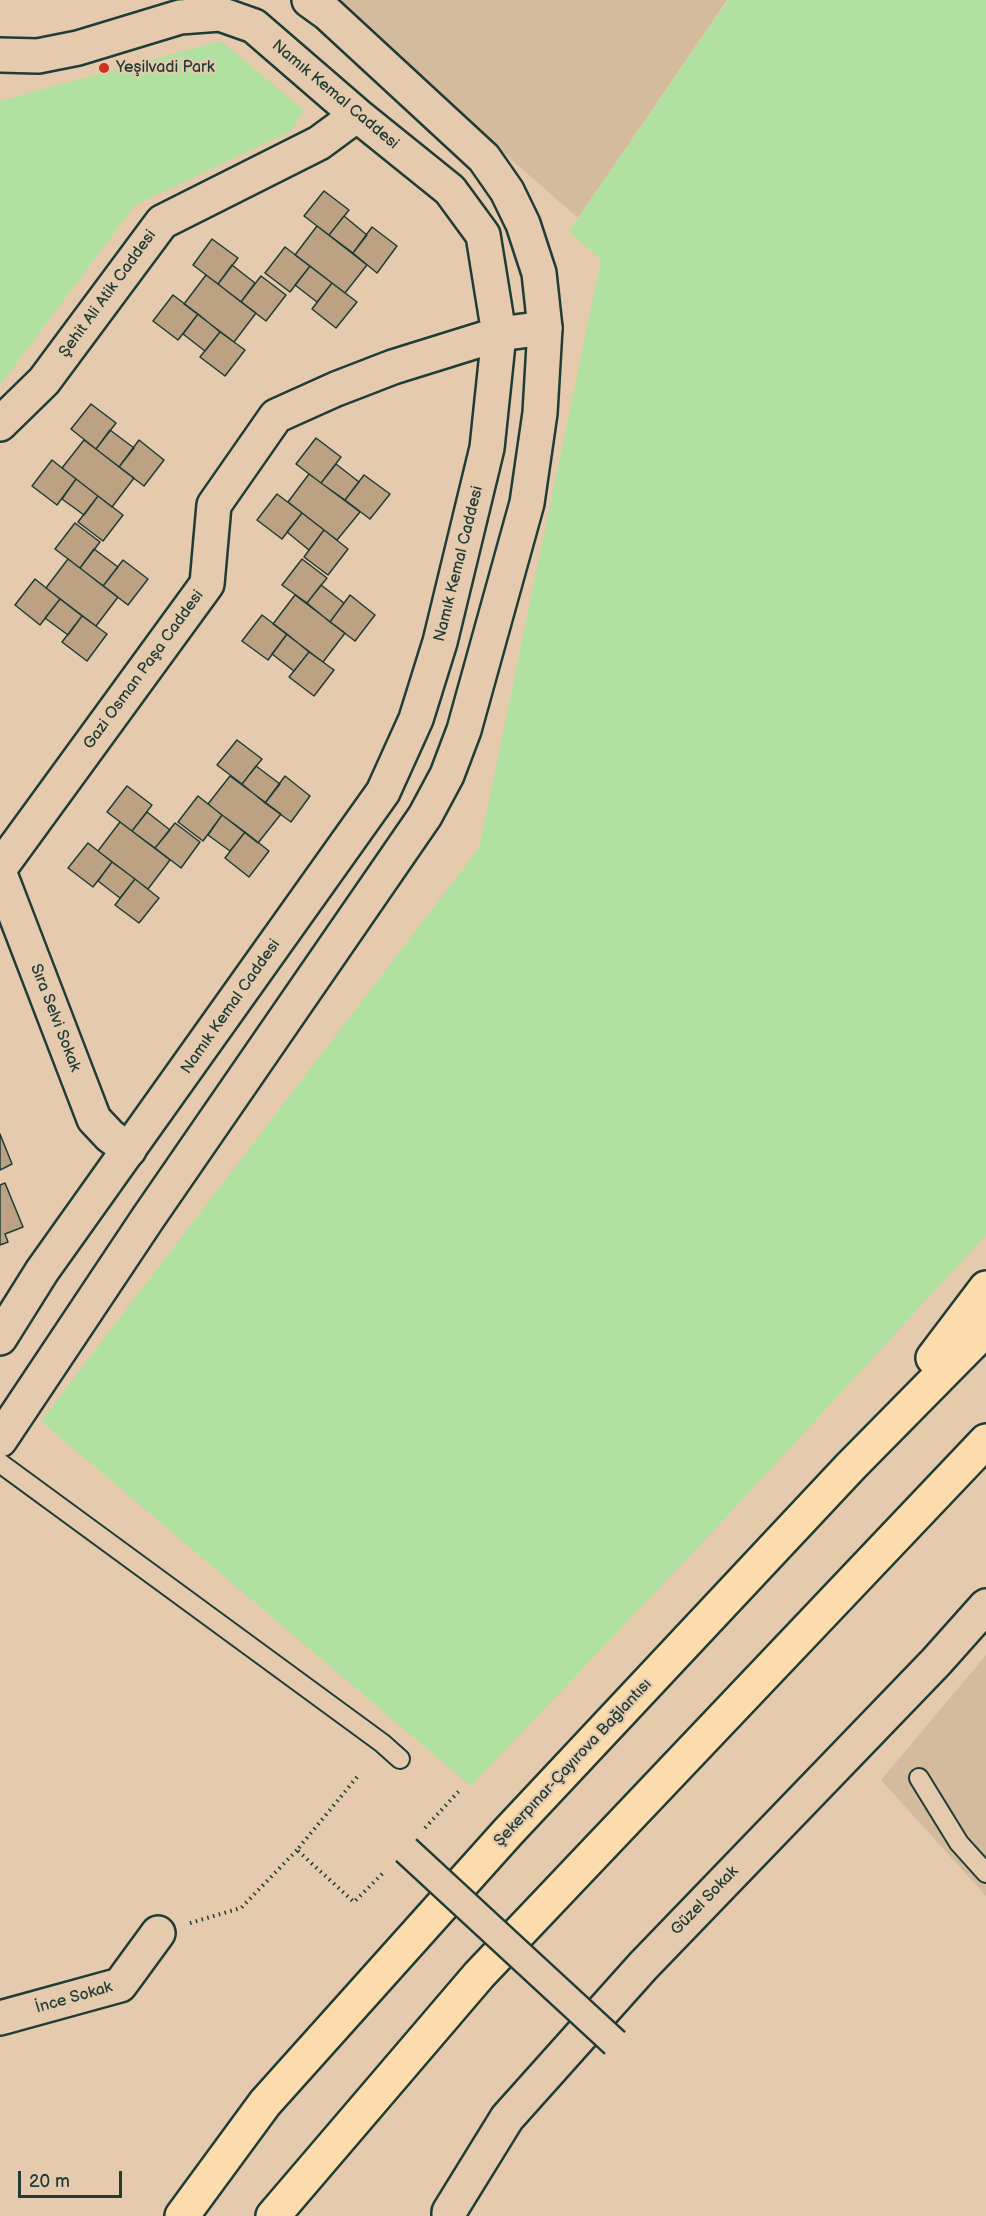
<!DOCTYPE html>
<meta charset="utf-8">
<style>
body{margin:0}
#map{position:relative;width:986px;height:2216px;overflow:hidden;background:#e6caad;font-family:"Balsamiq Sans",sans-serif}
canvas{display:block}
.scale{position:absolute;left:18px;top:2171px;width:104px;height:27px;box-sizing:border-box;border:3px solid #1f3d34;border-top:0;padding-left:8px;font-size:18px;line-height:21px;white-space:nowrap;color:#1f3d34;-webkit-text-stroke:4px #e6caad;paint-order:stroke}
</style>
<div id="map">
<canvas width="986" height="2216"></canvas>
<div class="scale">20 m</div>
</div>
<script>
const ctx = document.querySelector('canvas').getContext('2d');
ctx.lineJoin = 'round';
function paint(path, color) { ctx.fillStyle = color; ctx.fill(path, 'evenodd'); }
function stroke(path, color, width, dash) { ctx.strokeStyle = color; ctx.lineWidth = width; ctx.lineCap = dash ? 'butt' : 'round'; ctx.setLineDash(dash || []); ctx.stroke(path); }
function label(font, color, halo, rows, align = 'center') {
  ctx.font = font + ' "Balsamiq Sans",sans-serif'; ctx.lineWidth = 4.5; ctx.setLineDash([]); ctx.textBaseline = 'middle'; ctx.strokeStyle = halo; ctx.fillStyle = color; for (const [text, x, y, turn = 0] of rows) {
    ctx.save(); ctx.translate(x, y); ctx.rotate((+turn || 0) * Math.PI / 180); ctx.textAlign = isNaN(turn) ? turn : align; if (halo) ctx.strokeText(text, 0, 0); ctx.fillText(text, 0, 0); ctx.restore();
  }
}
const built = new Path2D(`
 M329,0H727L578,218Z
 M986,1655V1896L881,1780Z`);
const green = new Path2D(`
 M728,0H986V1235L719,1525L471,1786L41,1421L479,848L601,260L569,231Z
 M221,41L304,110L291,131L135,205L0,385V101Z`);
const building = new Path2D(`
 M324,191L349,210L329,235L304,216Z
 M344,216L367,235L353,253L329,235Z
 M317,226L367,265L345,293L295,255Z
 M372,227L397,246L377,273L353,253Z
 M212,239L238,258L218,284L193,265Z
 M285,247L310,266L290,292L265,273Z
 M232,265L255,283L241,302L218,284Z
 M310,266L332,283L317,302L295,285Z
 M206,275L256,313L234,342L184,304Z
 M261,276L286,295L266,321L241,302Z
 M332,283L357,302L336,328L312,309Z
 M173,295L198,314L178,340L153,321Z
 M198,314L220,332L205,351L183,334Z
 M220,332L245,350L225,376L200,357Z
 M91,404L116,423L96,449L71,429Z
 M110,430L134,448L119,467L96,449Z
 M316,438L341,457L321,483L296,464Z
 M84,440L134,478L112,507L62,468Z
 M139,440L164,460L144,486L119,467Z
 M52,460L76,479L57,505L32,486Z
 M336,464L359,482L345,500L321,483Z
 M309,474L360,512L337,540L288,502Z
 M364,475L390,494L370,519L345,500Z
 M76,479L98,496L84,515L62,499Z
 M277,494L302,513L282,539L257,520Z
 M98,496L123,515L103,541L78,522Z
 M302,513L324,530L309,550L287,532Z
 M75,523L100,542L80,568L55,549Z
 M324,530L348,549L328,575L304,557Z
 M94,549L118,567L103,586L80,568Z
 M68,559L118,597L96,626L46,588Z
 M302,559L327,578L307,603L282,585Z
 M123,560L148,579L128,605L103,586Z
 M35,579L60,599L40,625L15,605Z
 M321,585L344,603L330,622L307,603Z
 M295,595L345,633L323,662L273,624Z
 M350,595L375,615L355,641L330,622Z
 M60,599L82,616L68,635L45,618Z
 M262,615L287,634L268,660L242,641Z
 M82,616L107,634L87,661L62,642Z
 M287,634L309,652L294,671L272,654Z
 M309,652L334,670L314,696L289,677Z
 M237,740L262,759L242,784L217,765Z
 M256,766L280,784L265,803L242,784Z
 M230,776L281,814L258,843L208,804Z
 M285,776L310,796L291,822L265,803Z
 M127,786L152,805L132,831L107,812Z
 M198,796L222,815L203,841L178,822Z
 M147,812L170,830L155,848L132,831Z
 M222,815L245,832L230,851L208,835Z
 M120,822L170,860L148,889L98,851Z
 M175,823L200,842L181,868L155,848Z
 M245,832L269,851L249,877L225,858Z
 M88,843L112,862L93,887L68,868Z
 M112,862L135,879L120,898L98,881Z
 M135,879L159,898L139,923L115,905Z
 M0,1134L12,1164L0,1170Z
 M5,1183L23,1227L5,1234L8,1242L0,1245V1185Z`);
const path = new Path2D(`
 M357,1777L297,1850L354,1902L385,1871
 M425,1828L459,1791
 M190,1923L241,1908L297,1850`);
const service = new Path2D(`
 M0,1463L382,1743L400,1759
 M919,1778L959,1843L986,1873`);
const minor = new Path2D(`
 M499,334L545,328
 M0,874L94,1119L110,1136L129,1150
 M0,2018L120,1985L158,1933
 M449,2216V2212L507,2118L643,1966L936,1662L986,1606`);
const tertiary = new Path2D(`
 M0,55L38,56L78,48L180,17L220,14L254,26L357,115L450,190L483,235L499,334L487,448L440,642L416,719L383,792L42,1271L0,1338
 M0,424L44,381L162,222L319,143L357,115
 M0,868L207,584L214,505L276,416L336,389L393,367L499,334
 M0,1440L148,1218L425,816L447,775L464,730L527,503L540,413L545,328L539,273L523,224L507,191L484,158L327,13L309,0`);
const motorway = new Path2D(`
 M933,1358L986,1288
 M182,2216L265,2103L508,1832L851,1466L986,1329
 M273,2216L479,1975L986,1441`);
const pedestrianBridge = new Path2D(`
 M406,1850L615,2043`);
const markers = [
 [104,68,6,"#c8321e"]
];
const poiNames = [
 ["Yeşilvadi Park",116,68]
];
const streetNames = [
 ["Namık Kemal Caddesi",335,95,40],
 ["Şehit Ali Atik Caddesi",108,294,-54],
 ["Namık Kemal Caddesi",459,564,-76],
 ["Gazi Osman Paşa Caddesi",144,670,-54],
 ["Namık Kemal Caddesi",231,1007,-55],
 ["Sıra Selvi Sokak",55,1018,69],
 ["Şekerpınar-Çayırova Bağlantısı",573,1763,-47],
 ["Güzel Sokak",705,1901,-46],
 ["İnce Sokak",74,1998,-16]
];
paint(built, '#d5bb9e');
paint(green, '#b0e1a1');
paint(building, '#bca283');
stroke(building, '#1f3d34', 1.5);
stroke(service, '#1f3d34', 22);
stroke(minor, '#1f3d34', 38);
stroke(tertiary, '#1f3d34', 38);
stroke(motorway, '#1f3d34', 38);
stroke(path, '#1f3d34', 4, [1.5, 4.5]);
stroke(service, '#e6caad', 18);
stroke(minor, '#e6caad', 33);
stroke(tertiary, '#e6caad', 33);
stroke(motorway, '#fcdcac', 33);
stroke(pedestrianBridge, '#1f3d34', 32, []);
stroke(pedestrianBridge, '#e6caad', 27);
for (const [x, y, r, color] of markers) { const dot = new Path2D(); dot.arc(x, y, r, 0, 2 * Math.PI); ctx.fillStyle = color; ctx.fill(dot); stroke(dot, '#e6caad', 2); }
label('16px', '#1f3d34', '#e6caad', poiNames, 'left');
label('16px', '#1f3d34', '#e6caad', streetNames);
</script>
